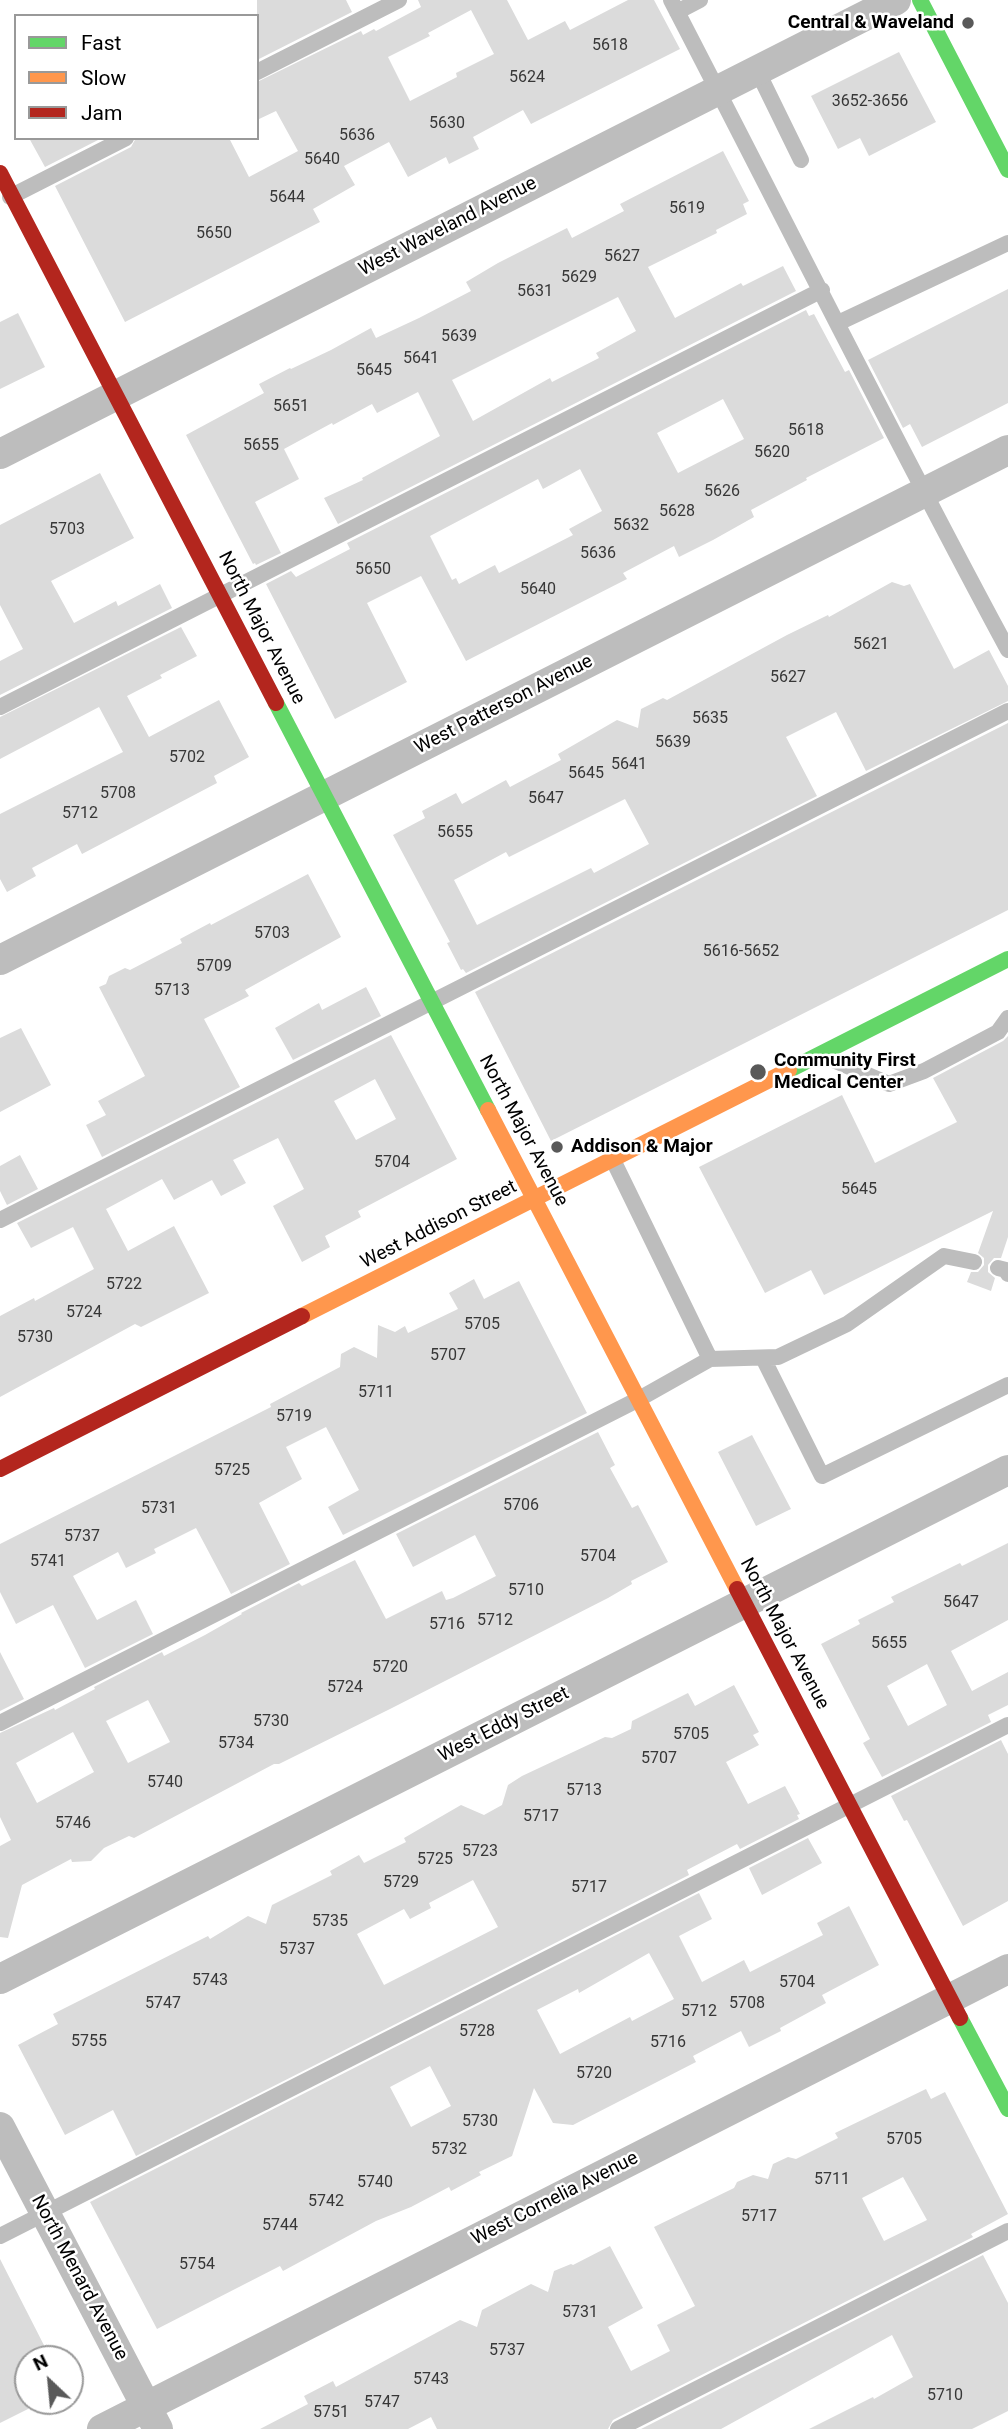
<!DOCTYPE html>
<style>
body{margin:0}
#map{position:relative;width:1008px;height:2429px;overflow:hidden;background:#fff;font-family:Roboto,sans-serif}
canvas{display:block}
.legend{position:absolute;left:14px;top:14px;width:245px;height:126px;box-sizing:border-box;background:#fff;border:2px solid #999;margin:0;padding:9px 12px;list-style:none;font-size:21px;color:#000}
.legend li{display:flex;align-items:center;gap:14px;height:35px}
.legend b{width:35px;border:2px solid #999}
.north{position:absolute;left:14px;top:2345px;width:70px;height:70px;box-sizing:border-box;background:#fff;border:2px solid #999;border-radius:50%;rotate:334deg;font-size:19px;font-weight:700;line-height:28px;text-align:center;color:#000}
.north::after{content:'';display:block;margin:auto;width:24px;height:32px;background:#595959;clip-path:polygon(50% 0,100% 100%,50% 72%,0 100%)}
</style>
<div id="map">
<canvas width="1008" height="2429"></canvas>
<ul class="legend">
<li><b style="height:9px;background:#63d668"></b>Fast</li>
<li><b style="height:9px;background:#ff974d"></b>Slow</li>
<li><b style="height:9px;background:#b3261e"></b>Jam</li>
</ul>
<div class="north">N</div>
</div>
<script>
const ctx = document.querySelector('canvas').getContext('2d');
ctx.lineJoin = 'round';
function paint(path, color) { ctx.fillStyle = color; ctx.fill(path, 'evenodd'); }
function stroke(path, color, width, dash) { ctx.strokeStyle = color; ctx.lineWidth = width; ctx.lineCap = dash ? 'butt' : 'round'; ctx.setLineDash(dash || []); ctx.stroke(path); }
function label(font, color, halo, rows, align = 'center') {
  ctx.font = font + ' Roboto,sans-serif'; ctx.lineWidth = 5; ctx.setLineDash([]); ctx.textBaseline = 'middle'; ctx.strokeStyle = halo; ctx.fillStyle = color; for (const [text, x, y, turn = 0] of rows) {
    ctx.save(); ctx.translate(x, y); ctx.rotate((+turn || 0) * Math.PI / 180); ctx.textAlign = isNaN(turn) ? turn : align; if (halo) ctx.strokeText(text, 0, 0); ctx.fillText(text, 0, 0); ctx.restore();
  }
}
const building = new Path2D(`
 M257,0H346L352,12L257,60Z
 M418,0H507L528,40L565,21L570,30L628,0H654L680,49L531,124L523,110L473,137L479,149L449,164L446,157L408,177L389,142L344,166L355,185L313,209L320,222L125,322L55,186L131,147L136,138H229L249,177L298,151L276,111L257,120V82L361,31L363,35L374,29L376,31L421,7ZM471,10L494,54L456,73L457,77L410,101L388,57L430,36L428,33Z
 M899,52L936,122L869,156L860,138L838,149L811,96Z
 M29,138H102L45,167Z
 M723,151L749,201L743,204L747,214L716,230L717,233L648,267L675,318L741,283L743,286L783,266L796,291L338,524L324,498L363,480L362,478L440,436L418,392L377,413L372,404L333,425L332,423L284,449L299,479L255,502L281,553L256,565L255,563L253,564L186,435L264,393L259,384L290,368L291,369L331,350L371,328L376,338L419,318L471,291L466,282L498,263L567,228L572,238L624,211L620,204ZM618,297L636,331L596,353L599,358L552,382L550,378L473,421L452,380Z
 M1008,289V403L922,447L910,424L903,428L868,360Z
 M806,310L809,316L814,314L845,372L849,370L884,438L806,478L807,480L751,510L754,517L713,540L679,557L674,546L623,573L627,579L466,661L421,576L367,603L407,682L335,719L266,584L291,571L296,577L350,549L347,543ZM723,399L744,439L678,473L657,433ZM580,469L602,511L569,529L573,535L499,573L495,565L459,584L456,578L452,580L430,536L538,479L543,489Z
 M18,313L45,367L0,389V322Z
 M100,473L134,538L51,581L74,623L116,601L118,606L160,584L172,608L0,695V661L23,649L0,605V525Z
 M892,582L904,586L910,584L954,669L989,650L1008,686V701L866,771L836,712L786,737L817,796L466,973L463,969L461,970L447,943L450,942L393,835L425,818L422,811L456,793L462,804L506,780L510,787L561,760L558,754L617,720L638,728L641,709L663,698L667,700L787,635L828,615L829,617ZM625,799L649,844L594,873L591,868L477,925L454,880L506,852L509,857Z
 M181,627L197,656L160,675L162,678L127,696L149,737L219,700L249,757L214,776L217,783L82,854L77,844L32,868L36,876L7,892L0,879V814L123,752L99,707L0,759V717Z
 M1008,723V910L551,1141L475,992Z
 M308,874L341,937L245,990L249,996L204,1019L240,1087L102,1157L86,1125L106,1115L98,1101L145,1076L99,987L106,984L109,976L125,968L130,970L182,943L180,939L210,923L211,925Z
 M366,987L381,1016L293,1060L275,1028L319,1003L322,1010Z
 M21,1028L51,1085L0,1112V1038Z
 M391,1035L457,1159L358,1211L361,1217L325,1236L330,1247L302,1262L273,1206L304,1189L278,1138L233,1160L246,1183L221,1196L212,1180L174,1200L162,1179L106,1209L128,1251L174,1226L209,1293L141,1327L135,1324L0,1397V1316L34,1298L35,1301L94,1269L73,1227L31,1248L17,1223ZM375,1079L396,1119L356,1140L334,1101Z
 M1008,1036V1237L1001,1258H994L988,1265V1272L995,1278L991,1291L967,1282L971,1272H978L984,1265V1258L978,1253L993,1211L824,1295L811,1270L765,1293L699,1167L842,1095L875,1163L957,1122L933,1078L1003,1041Z
 M20,1155L38,1189L7,1205L0,1191V1166Z
 M474,1279L484,1299L519,1281L587,1413L343,1535L328,1507L359,1490L326,1427L286,1447L302,1479L259,1503L290,1564L231,1594L196,1528L154,1549L156,1553L126,1568L118,1552L73,1576L97,1620L136,1600L153,1634L85,1668L53,1605L16,1624L0,1592V1544L271,1407L270,1404L340,1367L341,1354L354,1347L377,1358L378,1325L395,1332L405,1326L408,1333L458,1309L449,1293Z
 M598,1432L615,1465L610,1468L632,1508L638,1505L668,1562L631,1581L632,1584L608,1598L390,1709L279,1764H274L134,1838L129,1836L104,1848L91,1861L72,1862L71,1859L22,1885L8,1938L0,1937V1846L11,1840L0,1817V1733L54,1708L55,1710L95,1689L94,1687L162,1652L164,1656L205,1635L242,1614L241,1613L299,1583L302,1586L355,1560L386,1619L442,1591L446,1600L453,1598L496,1576L475,1535L413,1567L396,1534ZM148,1700L170,1742L128,1763L106,1721ZM73,1732L94,1772L37,1803L16,1763Z
 M752,1435L791,1509L756,1526L718,1452Z
 M1008,1543V1620L951,1651L972,1691L1008,1672V1705L988,1715L991,1722L882,1777L863,1743L870,1739L821,1644L860,1624L858,1620L894,1602L891,1597L960,1563L962,1566ZM927,1664L947,1705L908,1726L887,1686Z
 M0,1652L24,1699L0,1711Z
 M734,1685L759,1732L753,1735L759,1745L726,1762L748,1804L785,1786L800,1814L797,1815L799,1819L740,1849L737,1844L687,1870L689,1875L136,2156L113,2110L65,2135L18,2045L58,2024L53,2014L208,1936L210,1939L248,1916L266,1924L272,1905L332,1875L330,1871L359,1855L364,1863L406,1842L404,1838L461,1805L484,1815L502,1805L508,1785L522,1776L605,1737L612,1738L631,1729L632,1721L688,1693L695,1706ZM473,1880L498,1927L384,1985L357,1934L404,1909L410,1919L431,1908L429,1903Z
 M1001,1740L1008,1754V1901L963,1926L907,1820L904,1821L891,1796Z
 M808,1838L822,1863L762,1895L749,1868Z
 M699,1893L712,1919L679,1936L702,1982L744,1960L750,1972L823,1935L817,1923L849,1906L879,1965L822,1995L826,2003L780,2028L781,2031L749,2047L741,2031L693,2056L696,2062L573,2125L553,2123L534,2088L512,2156L479,2172L481,2175L451,2191L449,2187L411,2207L376,2221L283,2271L280,2266L157,2329L90,2202ZM649,1953L674,1999L632,2021L630,2017L560,2054L537,2010L578,1989L579,1993ZM430,2066L451,2106L411,2127L390,2087Z
 M926,2089L931,2099L945,2092L1008,2214L971,2234L973,2237L613,2420L608,2429H437L431,2417L408,2429H260L308,2404L304,2396L333,2381L336,2387L460,2320L477,2327L482,2310L531,2284L548,2292L554,2271L571,2264L573,2265L610,2246L643,2308L608,2327L631,2371L670,2351L657,2325L695,2306L654,2227L734,2188L737,2182L753,2175L768,2179L773,2164L788,2157L796,2159L838,2138L835,2133ZM903,2177L927,2220L884,2241L862,2198Z
 M983,2255L1008,2303V2411L972,2429H809L873,2397L874,2399L913,2377L892,2335L721,2429H641Z
 M0,2259L51,2359H28V2409L0,2423Z`);
const lane = new Path2D(`
 M671,0C783,216 892,435 1008,650
 M677,12L700,0
 M757,70L801,160
 M257,72L399,0
 M10,197L126,138
 M838,323L1008,243
 M0,707L822,290
 M826,1057L889,1084L924,1071L998,1032L1008,1018
 M0,1220L1008,711
 M998,1268L1006,1270L1008,1274
 M763,1358L822,1476L1008,1385
 M710,1359L778,1357L847,1324L944,1256L974,1262
 M0,1723L639,1399L710,1359L613,1160
 M0,2236L1008,1725
 M618,2429L1008,2231`);
const street = new Path2D(`
 M0,454L896,0
 M0,960L1008,450
 M0,1979L1008,1470
 M0,2127L158,2429
 M102,2429L1008,1969`);
const fast = new Path2D(`
 M920,0L1008,170
 M276,703L488,1110
 M789,1070L1008,959
 M960,2018L1008,2109`);
const slow = new Path2D(`
 M488,1110L737,1589
 M302,1316L789,1070`);
const jam = new Path2D(`
 M0,173L276,703
 M0,1469L302,1316
 M737,1589L960,2018`);
const markers = [
 [968,23,7,"#595959"],
 [758,1072,9,"#595959"],
 [557,1147,7,"#595959"]
];
const numberNames = [
 ["5618",610,46],
 ["5624",527,78],
 ["3652-3656",870,102],
 ["5630",447,124],
 ["5636",357,136],
 ["5640",322,160],
 ["5644",287,198],
 ["5619",687,209],
 ["5650",214,234],
 ["5627",622,257],
 ["5629",579,278],
 ["5631",535,292],
 ["5639",459,337],
 ["5641",421,359],
 ["5645",374,371],
 ["5651",291,407],
 ["5618",806,431],
 ["5655",261,446],
 ["5620",772,453],
 ["5626",722,492],
 ["5628",677,512],
 ["5632",631,526],
 ["5703",67,530],
 ["5636",598,554],
 ["5650",373,570],
 ["5640",538,590],
 ["5621",871,645],
 ["5627",788,678],
 ["5635",710,719],
 ["5639",673,743],
 ["5702",187,758],
 ["5641",629,765],
 ["5645",586,774],
 ["5708",118,794],
 ["5647",546,799],
 ["5712",80,814],
 ["5655",455,833],
 ["5703",272,934],
 ["5616-5652",741,952],
 ["5709",214,967],
 ["5713",172,991],
 ["5704",392,1163],
 ["5645",859,1190],
 ["5722",124,1285],
 ["5724",84,1313],
 ["5705",482,1325],
 ["5730",35,1338],
 ["5707",448,1356],
 ["5711",376,1393],
 ["5719",294,1417],
 ["5725",232,1471],
 ["5706",521,1506],
 ["5731",159,1509],
 ["5737",82,1537],
 ["5704",598,1557],
 ["5741",48,1562],
 ["5710",526,1591],
 ["5647",961,1603],
 ["5712",495,1621],
 ["5716",447,1625],
 ["5655",889,1644],
 ["5720",390,1668],
 ["5724",345,1688],
 ["5730",271,1722],
 ["5705",691,1735],
 ["5734",236,1744],
 ["5707",659,1759],
 ["5740",165,1783],
 ["5713",584,1791],
 ["5717",541,1817],
 ["5746",73,1824],
 ["5723",480,1852],
 ["5725",435,1860],
 ["5729",401,1883],
 ["5717",589,1888],
 ["5735",330,1922],
 ["5737",297,1950],
 ["5743",210,1981],
 ["5704",797,1983],
 ["5747",163,2004],
 ["5708",747,2004],
 ["5712",699,2012],
 ["5728",477,2032],
 ["5755",89,2042],
 ["5716",668,2043],
 ["5720",594,2074],
 ["5730",480,2122],
 ["5705",904,2140],
 ["5732",449,2150],
 ["5711",832,2180],
 ["5740",375,2183],
 ["5742",326,2202],
 ["5717",759,2217],
 ["5744",280,2226],
 ["5754",197,2265],
 ["5731",580,2313],
 ["5737",507,2351],
 ["5743",431,2380],
 ["5710",945,2396],
 ["5747",382,2403],
 ["5751",331,2413]
];
const poiNames = [
 ["Central & Waveland",954,23,"right"],
 ["Community First",774,1061],
 ["Medical Center",774,1083],
 ["Addison & Major",571,1147]
];
const streetNames = [
 ["West Waveland Avenue",448,227,-27],
 ["North Major Avenue",261,628,63],
 ["West Patterson Avenue",504,705,-27],
 ["North Major Avenue",523,1131,62],
 ["West Addison Street",439,1225,-27],
 ["North Major Avenue",784,1634,62],
 ["West Eddy Street",504,1725,-27],
 ["West Cornelia Avenue",555,2199,-27],
 ["North Menard Avenue",79,2278,62]
];
paint(building, '#dbdbdb');
stroke(lane, '#bdbdbd', 16);
stroke(street, '#bdbdbd', 30);
stroke(fast, '#63d668', 16);
stroke(slow, '#ff974d', 16);
stroke(jam, '#b3261e', 16);
for (const [x, y, r, color] of markers) { const dot = new Path2D(); dot.arc(x, y, r, 0, 2 * Math.PI); ctx.fillStyle = color; ctx.fill(dot); stroke(dot, '#fff', 2.5); }
label('16px', '#373737', null, numberNames);
label('bold 19px', '#000', '#fff', poiNames, 'left');
label('19px', '#000', '#fff', streetNames);
</script>
